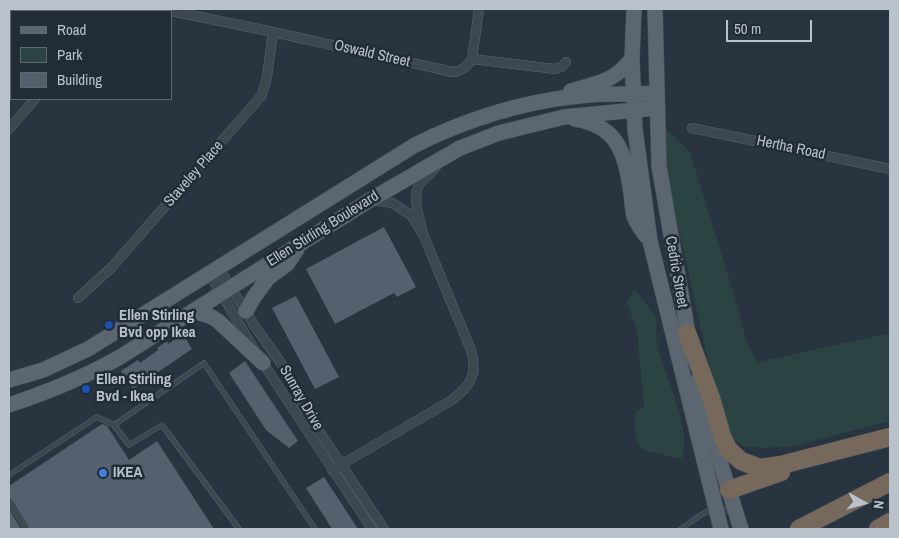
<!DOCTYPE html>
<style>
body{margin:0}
#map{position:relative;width:899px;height:538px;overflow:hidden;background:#283540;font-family:"Archivo Narrow",sans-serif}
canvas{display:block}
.frame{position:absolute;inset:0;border:10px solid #b9c1ca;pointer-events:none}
.legend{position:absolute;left:10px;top:10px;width:162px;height:90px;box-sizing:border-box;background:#212c35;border:1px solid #5e6871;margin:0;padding:6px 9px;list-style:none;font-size:15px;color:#b9c1ca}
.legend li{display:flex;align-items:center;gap:10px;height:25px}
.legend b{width:25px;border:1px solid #5e6871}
.north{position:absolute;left:839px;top:478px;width:50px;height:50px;-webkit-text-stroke:4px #212c35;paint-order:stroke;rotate:97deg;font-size:14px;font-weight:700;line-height:20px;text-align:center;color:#b9c1ca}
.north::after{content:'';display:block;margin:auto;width:18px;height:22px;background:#b9c1ca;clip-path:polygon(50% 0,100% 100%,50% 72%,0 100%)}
.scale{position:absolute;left:726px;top:20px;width:86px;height:22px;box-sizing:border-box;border:2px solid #b9c1ca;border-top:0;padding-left:6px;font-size:15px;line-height:18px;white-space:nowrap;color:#b9c1ca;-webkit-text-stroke:4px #212c35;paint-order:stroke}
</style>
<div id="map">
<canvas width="899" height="538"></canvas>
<div class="frame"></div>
<ul class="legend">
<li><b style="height:6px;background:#5b6670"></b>Road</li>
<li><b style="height:14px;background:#2b4342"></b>Park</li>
<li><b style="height:14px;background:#54606d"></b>Building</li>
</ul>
<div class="north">N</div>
<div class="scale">50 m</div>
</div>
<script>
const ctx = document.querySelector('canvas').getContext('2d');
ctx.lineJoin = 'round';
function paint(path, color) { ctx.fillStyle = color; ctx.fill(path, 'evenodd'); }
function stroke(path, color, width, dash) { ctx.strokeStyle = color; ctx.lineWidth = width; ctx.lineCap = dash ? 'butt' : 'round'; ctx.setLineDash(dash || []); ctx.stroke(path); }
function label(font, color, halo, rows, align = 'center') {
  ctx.font = font + ' "Archivo Narrow",sans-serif'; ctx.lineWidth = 5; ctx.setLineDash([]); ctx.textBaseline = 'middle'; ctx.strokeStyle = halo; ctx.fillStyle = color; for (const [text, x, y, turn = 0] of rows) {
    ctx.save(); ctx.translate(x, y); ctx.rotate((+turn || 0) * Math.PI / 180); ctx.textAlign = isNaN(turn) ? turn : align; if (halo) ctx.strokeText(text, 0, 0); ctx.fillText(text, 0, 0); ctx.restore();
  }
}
const green = new Path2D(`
 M663,126L690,152L736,301L746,341L758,362L890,333V421L795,446L764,448L743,446L730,436L711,374L668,181Z
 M634,289L657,317C656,324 655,331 656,337C660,368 695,432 681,459L651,452L641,449C635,436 633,425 636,411L644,407L637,332L627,302Z`);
const building = new Path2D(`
 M384,227L416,287L397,297L394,293L335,324L306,269Z
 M296,296L339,377L315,389L272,308Z
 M183,334L192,349L133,389L121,371L138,360L140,363L158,350L157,348L167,341L168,344Z
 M245,361L298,441L289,448L266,430L229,373Z
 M102,424L107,426L129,460L157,441L214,529H30L12,500L9,498V486Z
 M324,477L358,529H332L306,488Z
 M9,509L21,529H9Z`);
const lane = new Path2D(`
 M9,475L97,417L114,425
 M9,502L26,529
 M239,529L162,425L129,445L114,425L204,363L315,529
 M681,529C696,519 714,500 732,513`);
const street = new Path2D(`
 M158,9L170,11
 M79,11L80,9
 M171,11L273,32L453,72C462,71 467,67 472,59L555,69L563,66L566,62
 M472,59L479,9
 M692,128L890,169
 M9,129L35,99
 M422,229C419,215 411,195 421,182C426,176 433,173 437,165
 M218,267L256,328L288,373L307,413L384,529
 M209,273L254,349
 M78,298L112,267L262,95L267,77L273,32
 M261,360L372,529
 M332,470L452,400C471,385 478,375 471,350L423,234L411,215L392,203L373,200`);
const primary = new Path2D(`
 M634,9L632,58L635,129L650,241L721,529
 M655,9L659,166L690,345
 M571,91C597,83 615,82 632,58
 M575,119C619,126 625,154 631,193C632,200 632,209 634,216C636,223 642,230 646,236
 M193,311L210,316L218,321L263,363
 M246,311L254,297L268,278L287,264L297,249
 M9,380L43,370L88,349L415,145C467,119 521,102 579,96C604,93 631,95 656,93
 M698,380L722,468L741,529
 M9,405C48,392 85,377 120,357L370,200L460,148L499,133L564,117L656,108`);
const highway = new Path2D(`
 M687,333L711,398L722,436L728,449L741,461L760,468L781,465L890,437
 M729,490L781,472
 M799,529L890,482
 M878,529L890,522`);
const markers = [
 [109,325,5,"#1a4fb4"],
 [86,389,5,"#1a4fb4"],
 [103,473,5,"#3f7fe0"]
];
const streetNames = [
 ["Oswald Street",372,54,13],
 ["Hertha Road",791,148,12],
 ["Staveley Place",194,174,-49],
 ["Ellen Stirling Boulevard",323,229,-32],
 ["Cedric Street",676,272,80],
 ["Sunray Drive",301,398,60]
];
const poiNames = [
 ["Ellen Stirling",119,316],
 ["Bvd opp Ikea",119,333],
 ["Ellen Stirling",96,380],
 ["Bvd - Ikea",96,397],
 ["IKEA",113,473]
];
paint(green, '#2b4342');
paint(building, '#54606d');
stroke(lane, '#5a646d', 5.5);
stroke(street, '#5a646d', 10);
stroke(primary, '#465059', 16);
stroke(highway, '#47515a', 19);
stroke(lane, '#3c4750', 4.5);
stroke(street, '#3c4750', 9);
stroke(primary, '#5b6670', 15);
stroke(highway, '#76685a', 18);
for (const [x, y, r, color] of markers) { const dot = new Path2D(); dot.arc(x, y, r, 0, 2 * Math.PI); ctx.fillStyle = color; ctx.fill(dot); stroke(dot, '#212c35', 2); }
label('15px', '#b9c1ca', '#212c35', streetNames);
label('bold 15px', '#b9c1ca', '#212c35', poiNames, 'left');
</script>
